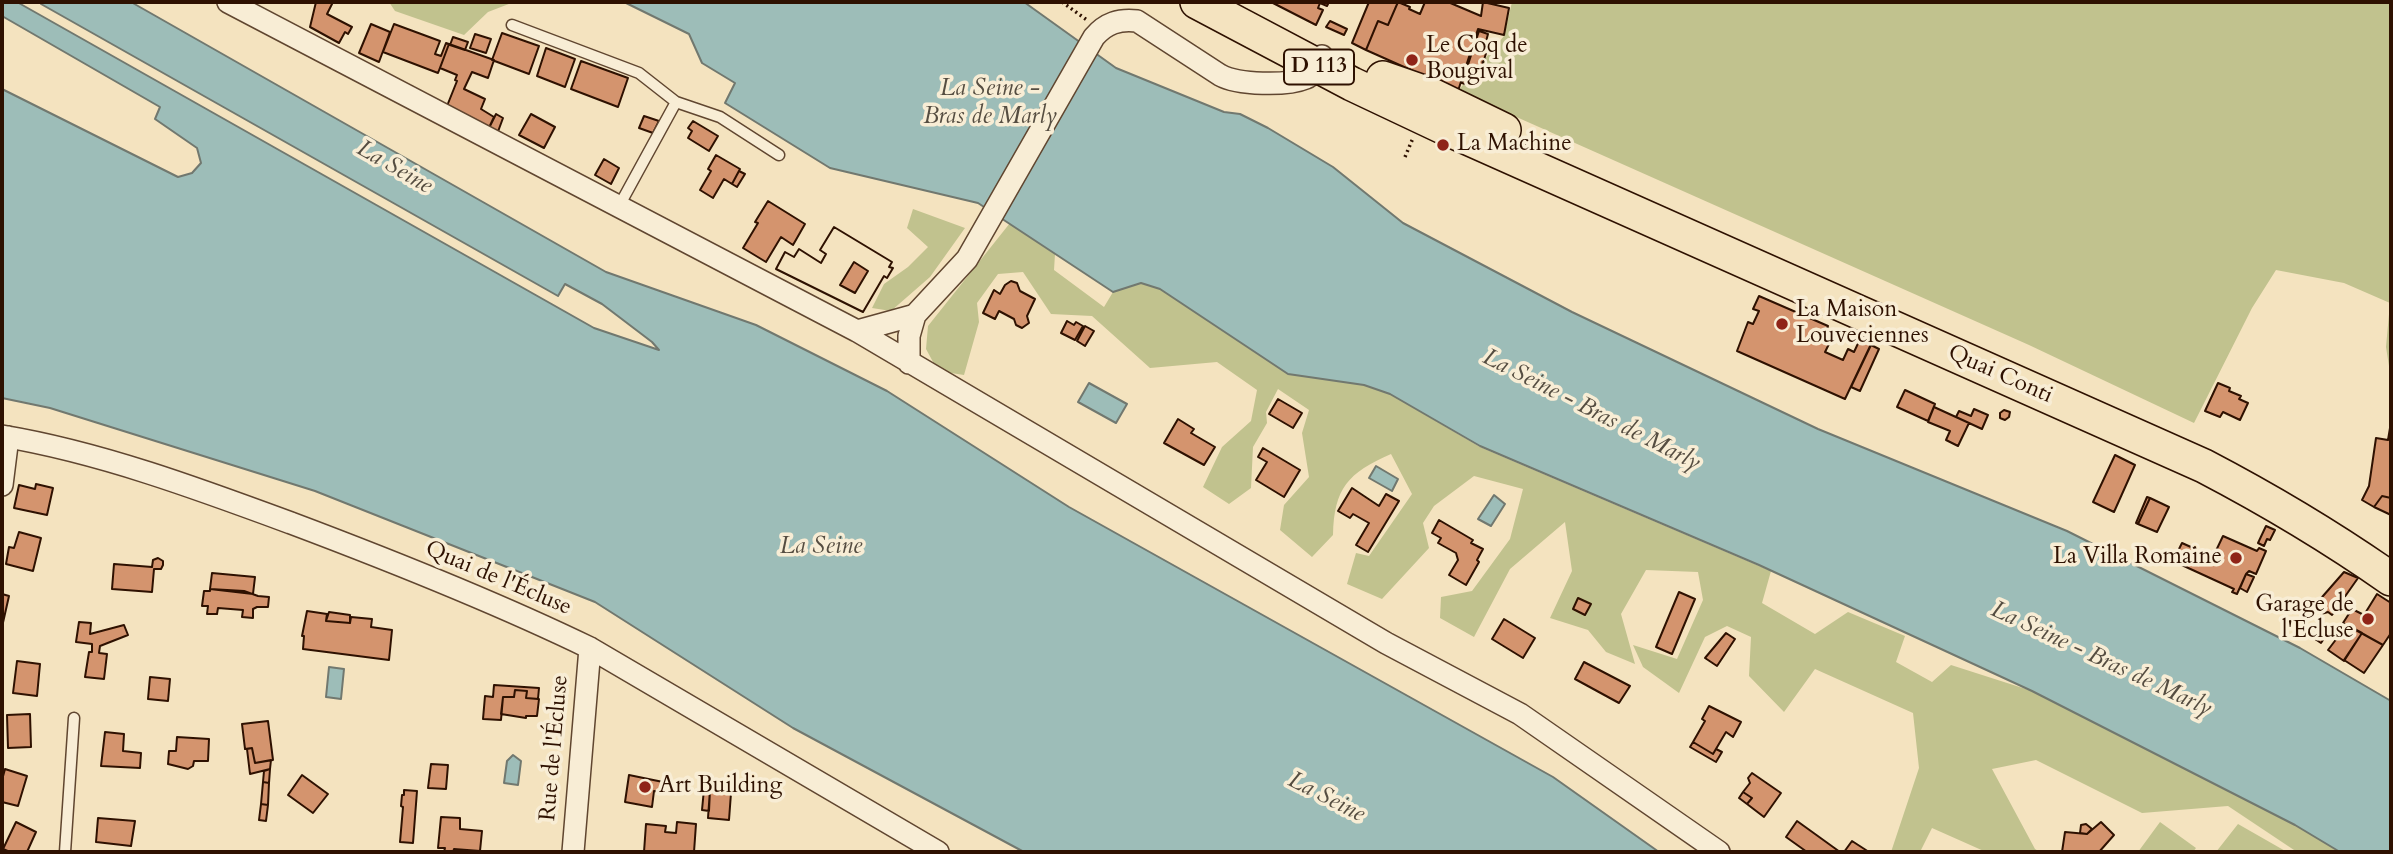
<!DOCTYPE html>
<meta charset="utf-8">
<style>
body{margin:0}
#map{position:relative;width:2393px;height:854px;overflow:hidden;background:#f4e3bf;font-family:Cardo,serif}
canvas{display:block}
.frame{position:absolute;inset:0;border:4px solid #2e1101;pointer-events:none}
</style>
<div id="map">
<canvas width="2393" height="854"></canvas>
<div class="frame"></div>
</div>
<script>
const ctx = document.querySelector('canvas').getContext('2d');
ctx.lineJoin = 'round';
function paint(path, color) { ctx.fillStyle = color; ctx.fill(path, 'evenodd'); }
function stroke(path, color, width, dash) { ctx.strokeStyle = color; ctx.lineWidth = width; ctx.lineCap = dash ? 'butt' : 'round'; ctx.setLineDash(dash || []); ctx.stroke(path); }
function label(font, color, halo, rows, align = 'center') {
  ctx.font = font + ' Cardo,serif'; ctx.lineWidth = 7; ctx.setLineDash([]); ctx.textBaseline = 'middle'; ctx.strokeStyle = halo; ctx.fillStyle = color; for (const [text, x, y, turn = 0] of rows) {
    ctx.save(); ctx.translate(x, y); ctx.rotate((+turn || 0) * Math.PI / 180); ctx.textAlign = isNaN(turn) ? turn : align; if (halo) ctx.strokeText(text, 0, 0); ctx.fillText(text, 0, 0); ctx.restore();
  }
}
const green = new Path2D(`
 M389,2H514L488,12L464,35L395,11Z
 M1512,2H2391V367L2389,366L2386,347L2390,303L2344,283L2276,270L2252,308L2194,423L2029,345L1458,91L1504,36Z
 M913,209L965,228L930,277L891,311L872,308L884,284L908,267L928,247L907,228Z
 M1010,223L1055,254L1054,270L1104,307L1113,292L1141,283L1160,289L1288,374L1364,385L1390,394L1480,447L1771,571L1762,603L1815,634L1848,612L1905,636L1896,662L1932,682L1951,665L2032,691L2295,825L2340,852H2297L2228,806L2142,813L2036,760L1992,769L2035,849L2040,852H1986L1932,828L1920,852H1891L1919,768L1913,713L1815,669L1784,712L1749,676L1751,637L1727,626L1705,637L1679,693L1643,667L1633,645L1677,659L1703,600L1698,572L1646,570L1621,614L1635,664L1606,652L1588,630L1550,618L1572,571L1565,522L1510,569L1474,637L1440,618L1441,597L1472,591L1510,539L1523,489L1474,476L1434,506L1423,523L1429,548L1382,599L1347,584L1356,553L1369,556L1412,494L1391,454C1348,473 1334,488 1333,535L1312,557L1280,530L1284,505L1309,477L1302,433L1309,410L1278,389L1266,412L1267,423L1253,447L1251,488L1229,504L1203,487L1222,447L1251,421L1257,390L1217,362L1150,368L1092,316L1051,314L1023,272L998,274L977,303L979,322L964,375L938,371L926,349L928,326Z
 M2160,822L2196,848L2193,852H2138Z
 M2238,824L2287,852H2216Z`);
const water = new Path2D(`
 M2,2H17L594,328L659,350L652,342L602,304L565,284L558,296L41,4L43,2H131L606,272L756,325L887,391L1069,507L1553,777L1659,852H1024L793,728L595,602L315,491L50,408L2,398V89L178,177L192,173L201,163L197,148L155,119L160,107L2,16Z
 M624,2H1024L1116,68L1224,112L1240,114L1268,128L1333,167L1403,223L1572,312L1818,429L2067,531L2300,648L2391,701V852H2340L2295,825L2032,691L1759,565L1480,446L1390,394L1364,385L1288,374L1160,289L1141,283L1113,292L978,203L830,168L725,103L735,83L702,63L689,34Z
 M1089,383L1127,404L1116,423L1078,402Z
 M1376,466L1398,479L1392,491L1369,478Z
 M1494,495L1505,504L1491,526L1478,519Z
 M329,667L344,669L341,699L326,697Z
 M513,755L521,761L518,785L504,783L507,761Z`);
const building = new Path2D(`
 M316,2H333L327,14L352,27L348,34L345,32L339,43L310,27Z
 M1271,2H1329L1327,6L1320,3L1318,8L1323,10L1316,25Z
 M1369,2H1398L1388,25L1378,21L1366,50L1352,43Z
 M1398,2L1410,7L1409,9L1420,14L1425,2H1448L1481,16L1483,2L1509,8L1504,35L1478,29L1458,91L1366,50L1378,21L1388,25Z
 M1330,21L1347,29L1344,35L1326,27Z
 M371,24L390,32L379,62L359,53Z
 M394,24L440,41L435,54L441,56L446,43L449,44L438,73L383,52Z
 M1479,31L1488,34L1484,49L1487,50L1479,76L1474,85L1471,86L1462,83Z
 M502,33L539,46L529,74L492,60Z
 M475,34L491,39L486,53L470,48Z
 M453,37L468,42L465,50L450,45Z
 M449,44L494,60L488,78L472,72L464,89L485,99L481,109L494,117L487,132L447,106L457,81L455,80L457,75L440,68Z
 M546,48L575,59L565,87L537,76Z
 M581,61L628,78L618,107L571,89Z
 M496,114L503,118L496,137L487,132Z
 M531,114L555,127L544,148L519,135Z
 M644,116L659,121L653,133L639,128Z
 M693,121L718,136L709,151L688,138L692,131L688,128Z
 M716,155L740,169L732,184L724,179L713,198L700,190L711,171L708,169Z
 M604,159L619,168L611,184L595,175Z
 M739,171L745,174L737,187L732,184Z
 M768,201L805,224L793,245L781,237L766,262L743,248L758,223L755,222Z
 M834,227L892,262L889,267L893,268L887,278L884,276L863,312L776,269L785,252L794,257L799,249L821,263L826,254L820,250ZM854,262L868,271L855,293L840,285Z
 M834,227L892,262L889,267L893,268L887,278L884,276L863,312L776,269L785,252L794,257L799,249L821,263L826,254L820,250Z
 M1011,281L1017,283L1020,291L1035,299L1027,316L1029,323L1022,328L1016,325L1014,319L999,311L995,319L983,313L994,290L1000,294L1005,285Z
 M1759,296L1828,326L1823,338L1830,342L1825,352L1843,360L1848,349L1854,352L1862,335L1873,340L1845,399L1737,351L1748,322L1753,324L1759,311L1753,309Z
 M1067,321L1074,325L1076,322L1083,326L1075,340L1061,333Z
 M1085,326L1094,331L1085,346L1077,341Z
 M1871,345L1879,349L1860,391L1851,387Z
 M2218,383L2230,388L2229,391L2241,396L2239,399L2248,403L2240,420L2223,412L2220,417L2205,411Z
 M1905,390L1935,404L1928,421L1897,407Z
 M1278,399L1302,413L1293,428L1269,414Z
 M1934,407L1969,423L1958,446L1946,440L1950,431L1928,422Z
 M1974,409L1988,415L1982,429L1956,417L1959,411L1971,416Z
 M2004,410L2010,412L2009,417L2005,420L2000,418V413Z
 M1178,419L1194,429L1191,433L1215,447L1204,465L1164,443Z
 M2390,428L2391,498L2382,496L2374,507L2362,500L2369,486L2376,438L2388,440Z
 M1263,448L1300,470L1284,497L1256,480L1267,462L1258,457Z
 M2115,455L2135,465L2114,512L2093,502Z
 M36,484L53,488L47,515L14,508L19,485L35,489Z
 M1352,488L1379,506L1386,494L1399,501L1368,552L1356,545L1369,523L1353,514L1350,518L1338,511Z
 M2382,496L2391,498V515L2374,507Z
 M2147,497L2150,498L2138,524L2136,523Z
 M2150,498L2169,507L2157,532L2138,524Z
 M1439,520L1473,540L1471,543L1483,549L1477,560L1479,562L1466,585L1449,575L1458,560L1456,553L1438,543L1441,538L1432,533Z
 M2266,526L2275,530L2270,540L2267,539L2264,546L2258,543Z
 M19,532L41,538L33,571L6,564L9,547L14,548Z
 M2223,536L2257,551L2259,548L2266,551L2256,574L2249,571L2246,574L2237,594L2232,592L2234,589L2173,561L2182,543L2213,557Z
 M158,558L163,561V565L161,569H154L152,592L112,589L114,564L152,567L153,560Z
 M2344,572L2358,578L2332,615L2328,612L2321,614L2320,607L2316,604Z
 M212,573L255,577L253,594L210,589Z
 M2246,574L2254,577L2247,592L2240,588Z
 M210,589L244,591L258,596L269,597L268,607H257L253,609V618L242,617L243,610L218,608L217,614H207L208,606H202L204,591H210Z
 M1679,592L1695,599L1672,654L1656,647Z
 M2,594L9,596L2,627Z
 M2377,594L2391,603V633L2383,645L2343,623L2352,609L2364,615Z
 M1578,598L1591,604L1585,615L1573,609Z
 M307,611L327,614L326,621L350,623L351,617L372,619L371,627L392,630L389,660L303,649L304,636H302Z
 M329,612L350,615V623L326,621Z
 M1504,619L1535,638L1523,658L1492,639Z
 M79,622L91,623L90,634L124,625L128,635L100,646L99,653L107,654L104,679L85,677L89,652H92V644L76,642Z
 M2347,625L2362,633L2344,661L2328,650Z
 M2320,626L2329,631L2321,643L2312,637Z
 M1726,633L1735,639L1717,666L1705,658Z
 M2362,633L2383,645L2364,673L2344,660Z
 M17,661L40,664L37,696L13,693Z
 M1584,662L1630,686L1619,703L1575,679Z
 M150,677L170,679L168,701L148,699Z
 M494,685L539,688L538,699L526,698L527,691L515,690L514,697H503L501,720L483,719L485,696L493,697Z
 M515,690L527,691L526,698L539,699L537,716H526V718L501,714L503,697H514Z
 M1709,706L1741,722L1733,737L1726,732L1713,754L1693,742L1705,721L1702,719Z
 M30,714L31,747L8,748L7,715Z
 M268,721L273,760L255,763L252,748L245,749L242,724Z
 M105,732L124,734L123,751L141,753L140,768L101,766Z
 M177,737L209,739L208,761H194L193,766L188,769L168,764L169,751H176Z
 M1693,742L1713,754L1716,749L1722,752L1716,762L1690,747Z
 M252,748L255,763L271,760L270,769L250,774L247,749Z
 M431,764L448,765L446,789L428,788Z
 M5,769L27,776L18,806L2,802V780Z
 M270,769L269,783L263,782L264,771Z
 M1752,773L1781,793L1764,817L1747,804L1752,798L1743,792L1750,783L1748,778Z
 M302,775L328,794L313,813L288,795Z
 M629,775L663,782L662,792L654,791L652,807L625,802Z
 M263,782L269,783L268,805L261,804Z
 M704,789L710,790L709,811L702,810Z
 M404,790L417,791L413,843L400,842L403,807L401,806L402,795H404Z
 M710,790L731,793L729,820L708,818Z
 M1743,792L1752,798L1747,804L1739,798Z
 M261,804L268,805L266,821L259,820Z
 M441,817L460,818V829L482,831L480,851L454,849L453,852H444L445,848H438Z
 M98,818L135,821L131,846L96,842Z
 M1797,821L1840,852H1807L1786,837Z
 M16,822L36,832L27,852H10L3,849Z
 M677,822L696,824L694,852H644L646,824L666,826L665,832L676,833Z
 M2101,822L2114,835L2099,852H2062L2065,832L2087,834Z
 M2086,824L2092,829L2087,834L2080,833L2081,825Z
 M1852,841L1869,852H1844Z`);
const path = new Path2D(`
 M1062,2L1087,20
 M1405,157L1413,138`);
const lane = new Path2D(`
 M512,25L639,73L676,102L720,117L779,155
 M618,208L676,102
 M65,852L74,718`);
const street = new Path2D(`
 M228,2L857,331L1386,643L1520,714L1719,852
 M857,331L915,315
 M909,363V336L915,315L967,259L1094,37C1106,23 1119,19 1137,21L1220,75C1238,85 1287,86 1306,78C1314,75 1319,64 1322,56
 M2,436C99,452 199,489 291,523C392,561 493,601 590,648L938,852
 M2,485L8,437
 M573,852L590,648`);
const primary = new Path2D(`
 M1197,2L1352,84L1443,127L2204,466C2269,500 2331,537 2391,579
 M1383,78L1432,95L1504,130`);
const markers = [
 [1412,60,7,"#8f2418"],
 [1443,145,7,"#8f2418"],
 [1782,324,7,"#8f2418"],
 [2236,558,7,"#8f2418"],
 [2368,619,7,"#8f2418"],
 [645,787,7,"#8f2418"]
];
const shields = [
 [1319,67,70]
];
const shieldNames = [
 ["D 113",1319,67]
];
const poiNames = [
 ["Le Coq de",1426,47],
 ["Bougival",1426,73],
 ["La Machine",1457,145],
 ["La Maison",1796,311],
 ["Louveciennes",1796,337],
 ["La Villa Romaine",2222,558,"right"],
 ["Garage de",2354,606,"right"],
 ["l'Ecluse",2354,632,"right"],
 ["Art Building",659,787]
];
const streetNames = [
 ["Quai Conti",2000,375,24],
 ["Quai de l'Écluse",498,579,23],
 ["Rue de l'Écluse",555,748,-85]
];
const waterNames = [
 ["La Seine -",990,89],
 ["Bras de Marly",990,117],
 ["La Seine",394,168,30],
 ["La Seine - Bras de Marly",1591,411,27],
 ["La Seine",821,547],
 ["La Seine - Bras de Marly",2101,660,25],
 ["La Seine",1326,798,27]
];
paint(green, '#c1c28e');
paint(water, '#9dbdb8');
stroke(water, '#71786f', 2);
paint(building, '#d4946e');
stroke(building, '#2e1101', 2);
stroke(lane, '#604630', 13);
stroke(street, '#604630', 24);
stroke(primary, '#2e1101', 36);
stroke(path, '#2e1101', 3.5, [2, 3.5]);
stroke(lane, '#f8edd5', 10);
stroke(street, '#f8edd5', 21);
stroke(primary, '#f4e3bf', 33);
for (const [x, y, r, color] of markers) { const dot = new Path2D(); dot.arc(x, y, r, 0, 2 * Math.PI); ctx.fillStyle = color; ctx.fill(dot); stroke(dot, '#f8edd5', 2.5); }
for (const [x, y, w] of shields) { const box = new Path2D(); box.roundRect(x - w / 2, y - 17.5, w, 35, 5); ctx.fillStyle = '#f8edd5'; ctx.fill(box); stroke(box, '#2e1101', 2); }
label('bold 21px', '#2e1101', null, shieldNames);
label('23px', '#2e1101', '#f8edd5', poiNames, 'left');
label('23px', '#2e1101', '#f8edd5', streetNames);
label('italic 24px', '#554d41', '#f8edd5', waterNames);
</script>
